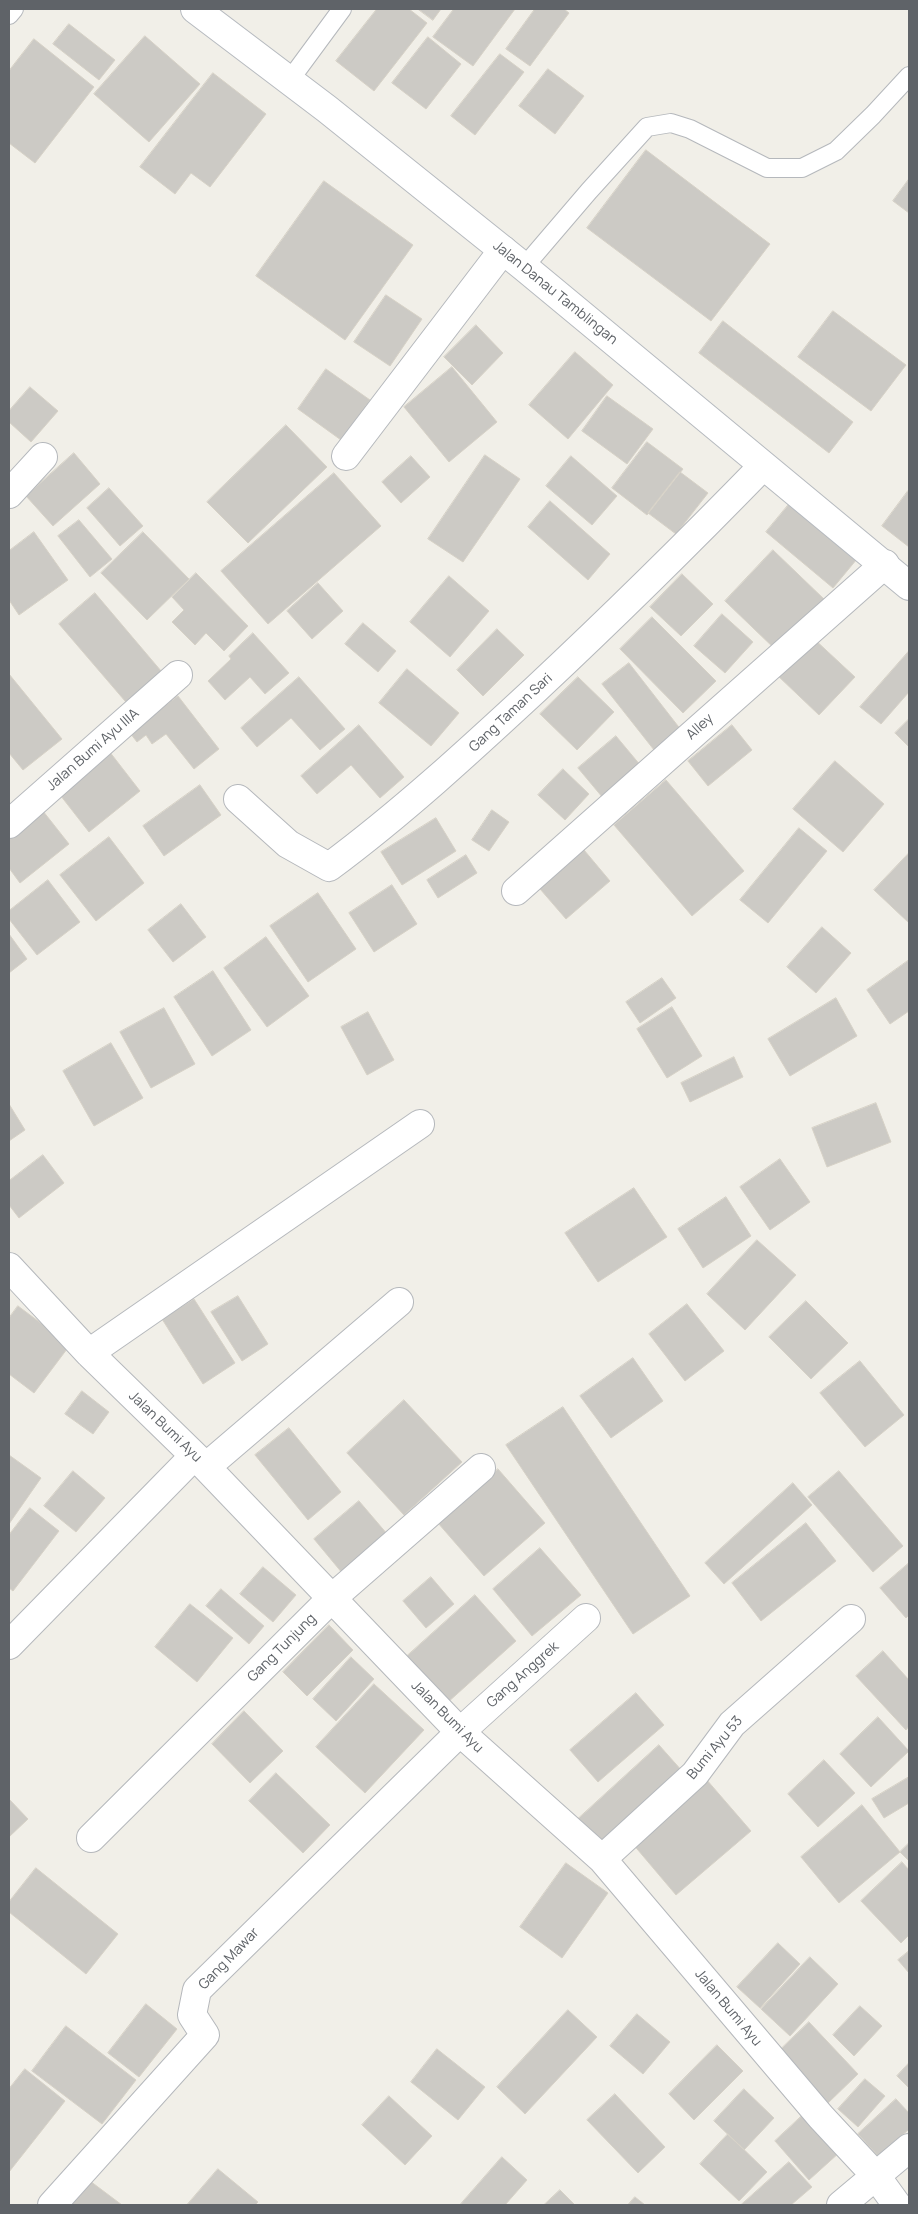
<!DOCTYPE html>
<style>
body{margin:0}
#map{position:relative;width:918px;height:2214px;overflow:hidden;background:#f1efe8;font-family:Manrope,sans-serif}
canvas{display:block}
.frame{position:absolute;inset:0;border:10px solid #5f6368;pointer-events:none}
</style>
<div id="map">
<canvas width="918" height="2214"></canvas>
<div class="frame"></div>
</div>
<script>
const ctx = document.querySelector('canvas').getContext('2d');
ctx.lineJoin = 'round';
function paint(path, color) { ctx.fillStyle = color; ctx.fill(path, 'evenodd'); }
function stroke(path, color, width, dash) { ctx.strokeStyle = color; ctx.lineWidth = width; ctx.lineCap = dash ? 'butt' : 'round'; ctx.setLineDash(dash || []); ctx.stroke(path); }
function label(font, color, halo, rows, align = 'center') {
  ctx.font = font + ' Manrope,sans-serif'; ctx.lineWidth = 4; ctx.setLineDash([]); ctx.textBaseline = 'middle'; ctx.strokeStyle = halo; ctx.fillStyle = color; for (const [text, x, y, turn = 0] of rows) {
    ctx.save(); ctx.translate(x, y); ctx.rotate((+turn || 0) * Math.PI / 180); ctx.textAlign = isNaN(turn) ? turn : align; if (halo) ctx.strokeText(text, 0, 0); ctx.fillText(text, 0, 0); ctx.restore();
  }
}
const building = new Path2D(`
 M377,9H409L427,23L374,91L336,61Z
 M418,9H441L433,20Z
 M454,9H515L473,66L433,37Z
 M535,9H564L569,13L530,66L506,49Z
 M69,24L115,60L99,80L53,44Z
 M145,36L200,84L149,142L94,94Z
 M428,37L461,64L426,109L392,83Z
 M34,39L94,87L35,163L9,143V71Z
 M500,54L524,72L475,135L451,116Z
 M548,69L584,96L555,134L519,106Z
 M213,73L266,114L210,187L191,173L175,194L140,167Z
 M646,150L770,244L711,321L587,228Z
 M909,179V213L893,201Z
 M324,181L413,245L345,340L256,276Z
 M386,295L422,319L390,366L354,342Z
 M833,311L906,365L871,411L798,357Z
 M723,321L853,422L829,453L699,353Z
 M476,325L503,353L472,385L444,357Z
 M575,352L613,385L568,439L529,405Z
 M452,367L497,422L449,462L404,407Z
 M326,369L370,400L341,440L298,409Z
 M30,387L58,411L31,442L9,422V411Z
 M607,396L653,429L627,464L582,431Z
 M286,425L327,467L248,543L207,502Z
 M647,442L683,469L647,515L612,488Z
 M74,453L100,484L53,526L26,496Z
 M485,455L520,479L463,562L428,539Z
 M411,456L430,477L401,503L382,482Z
 M571,456L617,496L592,525L546,486Z
 M680,472L708,493L676,534L648,513Z
 M334,473L381,526L268,624L221,571Z
 M109,488L143,526L120,546L87,508Z
 M908,491L909,492V547L882,526Z
 M550,501L610,554L588,580L528,527Z
 M790,503L857,559L833,588L766,532Z
 M79,520L112,559L90,577L58,536Z
 M34,532L68,580L19,615L9,600V551Z
 M143,532L189,579L147,620L101,573Z
 M773,550L825,600L777,651L725,601Z
 M196,573L248,626L224,651L206,633L195,645L172,622L184,610L172,597Z
 M682,574L713,604L681,636L650,607Z
 M449,576L489,611L450,657L410,622Z
 M318,583L343,611L312,639L287,611Z
 M95,593L167,678L131,708L59,624Z
 M722,614L753,642L725,673L694,646Z
 M652,617L716,681L683,713L620,649Z
 M363,623L396,651L378,672L345,644Z
 M497,629L524,655L483,696L457,670Z
 M253,633L289,673L265,694L250,677L225,700L208,681L231,659L229,656Z
 M812,637L855,677L819,715L777,675Z
 M909,651V692L881,724L860,707Z
 M629,663L685,735L658,755L602,684Z
 M407,669L459,713L431,746L379,703Z
 M9,674L62,739L23,770L9,753Z
 M299,677L345,729L320,750L291,718L257,747L241,728Z
 M578,677L614,712L577,750L540,714Z
 M178,696L219,749L194,769L166,734L152,744L146,735L137,742L127,729L157,706L159,710Z
 M909,719V747L895,733Z
 M359,725L404,777L380,798L351,765L317,794L301,776Z
 M732,725L752,750L708,786L688,761Z
 M616,736L641,766L603,798L578,768Z
 M109,751L140,791L89,832L57,791Z
 M835,761L884,804L843,852L793,809Z
 M563,769L589,794L565,820L538,795Z
 M666,780L744,871L692,916L614,825Z
 M200,785L221,815L164,856L143,826Z
 M39,806L69,844L20,883L9,868V830Z
 M492,810L509,822L489,851L472,840Z
 M436,818L456,851L402,885L381,852Z
 M799,828L827,851L768,923L740,900Z
 M109,837L144,883L96,921L60,875Z
 M579,844L610,881L566,919L534,882Z
 M909,853V923L874,890Z
 M466,855L477,873L438,898L427,880Z
 M48,880L80,922L37,955L9,919V911Z
 M392,885L417,924L374,952L349,913Z
 M318,893L356,949L308,982L270,926Z
 M181,904L206,937L173,962L148,930Z
 M822,927L851,953L816,993L787,967Z
 M9,934L27,959L9,973Z
 M266,937L309,996L267,1027L224,968Z
 M909,960V1011L890,1024L867,990Z
 M213,971L251,1030L212,1056L174,997Z
 M662,978L676,998L640,1023L626,1002Z
 M836,998L857,1036L790,1076L768,1039Z
 M672,1007L702,1056L667,1078L637,1029Z
 M164,1008L195,1064L151,1088L120,1032Z
 M368,1012L394,1060L367,1075L341,1027Z
 M111,1043L143,1098L94,1126L63,1071Z
 M734,1057L743,1077L690,1102L681,1083Z
 M876,1103L891,1142L827,1167L812,1128Z
 M9,1104L25,1130L9,1141Z
 M43,1155L64,1183L19,1218L9,1205V1181Z
 M780,1159L810,1202L770,1230L740,1187Z
 M634,1188L667,1237L598,1282L565,1233Z
 M726,1197L751,1236L703,1268L678,1229Z
 M757,1240L796,1275L745,1330L707,1294Z
 M238,1296L268,1344L242,1361L211,1312Z
 M194,1299L235,1363L203,1384L162,1319Z
 M806,1301L848,1343L811,1379L769,1337Z
 M687,1304L724,1351L685,1381L649,1334Z
 M18,1306L70,1345L34,1393L9,1374V1318Z
 M633,1358L663,1401L611,1438L580,1396Z
 M860,1361L904,1415L865,1447L820,1393Z
 M82,1391L109,1412L93,1434L65,1414Z
 M404,1400L462,1462L404,1515L347,1453Z
 M563,1407L690,1596L633,1634L506,1445Z
 M289,1428L341,1492L308,1520L255,1455Z
 M9,1455L41,1478L9,1524Z
 M498,1469L545,1523L484,1576L438,1523Z
 M73,1471L105,1498L76,1532L44,1506Z
 M839,1471L903,1546L873,1572L808,1497Z
 M793,1483L812,1505L724,1584L705,1563Z
 M359,1501L388,1535L343,1574L314,1539Z
 M30,1508L59,1531L13,1591L9,1588V1535Z
 M806,1523L836,1561L761,1621L732,1583Z
 M540,1548L581,1595L532,1636L493,1589Z
 M909,1563V1615L906,1618L880,1588Z
 M263,1567L296,1595L273,1622L240,1594Z
 M431,1577L454,1604L426,1628L403,1601Z
 M221,1589L264,1626L249,1644L206,1606Z
 M475,1595L516,1641L447,1703L406,1657Z
 M190,1604L233,1638L197,1682L155,1647Z
 M329,1625L353,1650L307,1696L283,1672Z
 M883,1651L909,1680V1726L906,1730L856,1676Z
 M351,1657L374,1679L336,1721L313,1699Z
 M374,1684L424,1730L365,1793L316,1747Z
 M636,1693L664,1725L598,1782L570,1750Z
 M244,1711L283,1751L250,1783L212,1744Z
 M878,1717L909,1751L871,1787L840,1754Z
 M659,1745L683,1772L602,1845L578,1819Z
 M824,1760L855,1793L818,1827L788,1794Z
 M276,1773L330,1825L303,1853L249,1801Z
 M909,1777V1803L884,1818L872,1799Z
 M706,1779L751,1831L676,1895L632,1843Z
 M9,1799L28,1819L9,1837Z
 M862,1805L900,1852L839,1903L801,1857Z
 M909,1843V1861L900,1852Z
 M902,1862L909,1870V1935L901,1943L861,1901Z
 M566,1863L608,1893L562,1958L520,1927Z
 M36,1868L118,1934L86,1974L9,1912V1902Z
 M778,1943L800,1964L760,2008L737,1987Z
 M909,1951V1973L898,1960Z
 M810,1957L838,1984L790,2036L761,2009Z
 M146,2004L177,2029L139,2077L108,2053Z
 M860,2006L882,2026L854,2056L833,2035Z
 M568,2010L597,2037L525,2114L497,2087Z
 M637,2014L670,2042L643,2074L610,2046Z
 M809,2022L858,2074L827,2104L778,2052Z
 M66,2026L136,2080L102,2124L32,2071Z
 M717,2045L743,2071L694,2120L669,2094Z
 M437,2049L485,2087L458,2120L411,2082Z
 M909,2063V2088L897,2076Z
 M25,2069L65,2101L9,2172V2089Z
 M865,2079L885,2096L858,2127L838,2109Z
 M744,2089L774,2118L744,2150L714,2121Z
 M615,2094L665,2147L638,2173L587,2120Z
 M389,2096L432,2136L405,2165L362,2125Z
 M896,2099L909,2113V2129L879,2157L858,2134Z
 M805,2113L840,2152L809,2180L775,2141Z
 M728,2134L767,2172L739,2201L700,2164Z
 M502,2157L527,2180L505,2205H460Z
 M789,2162L812,2187L791,2205H741Z
 M218,2169L258,2202L255,2205H187Z
 M90,2181L122,2205H71Z
 M560,2190L575,2205H544Z
 M635,2197L645,2205H628Z`);
const lane = new Path2D(`
 M9,15L14,9
 M289,81L342,9
 M524,267L589,191L647,127L671,123L690,129L767,168H802L836,151L873,115L909,76`);
const street = new Path2D(`
 M346,456L503,250
 M9,494L43,457
 M238,799L288,844L329,867C403,812 469,751 536,689C614,616 689,542 763,466
 M9,824L178,675
 M516,891L885,564
 M9,1267L89,1353L206,1467L460,1732L602,1859L821,2117L876,2176L897,2205
 M89,1353L420,1124
 M206,1467L399,1302
 M9,1645L194,1456
 M91,1838L331,1599L481,1468
 M602,1859L695,1774L732,1724L851,1619
 M52,2205L205,2035L192,2015L197,1990L460,1732L586,1618
 M841,2205L909,2148`);
const secondary = new Path2D(`
 M195,9L327,109L524,267L909,586`);
const streetNames = [
 ["Jalan Danau Tamblingan",555,293,39],
 ["Gang Taman Sari",511,713,-43],
 ["Alley",700,727,-42],
 ["Jalan Bumi Ayu IIIA",93,750,-41],
 ["Jalan Bumi Ayu",165,1427,44],
 ["Gang Tunjung",282,1648,-45],
 ["Gang Anggrek",523,1675,-42],
 ["Jalan Bumi Ayu",447,1717,45],
 ["Bumi Ayu 53",715,1748,-50],
 ["Gang Mawar",229,1959,-46],
 ["Jalan Bumi Ayu",728,2008,50]
];
paint(building, '#cccac5');
stroke(building, '#d6d1c6', 1);
stroke(lane, '#b5b8bc', 20);
stroke(street, '#b5b8bc', 30);
stroke(secondary, '#b6babf', 30);
stroke(lane, '#fff', 18);
stroke(street, '#fff', 28);
stroke(secondary, '#fff', 28);
label('14px', '#5f6368', '#fff', streetNames);
</script>
